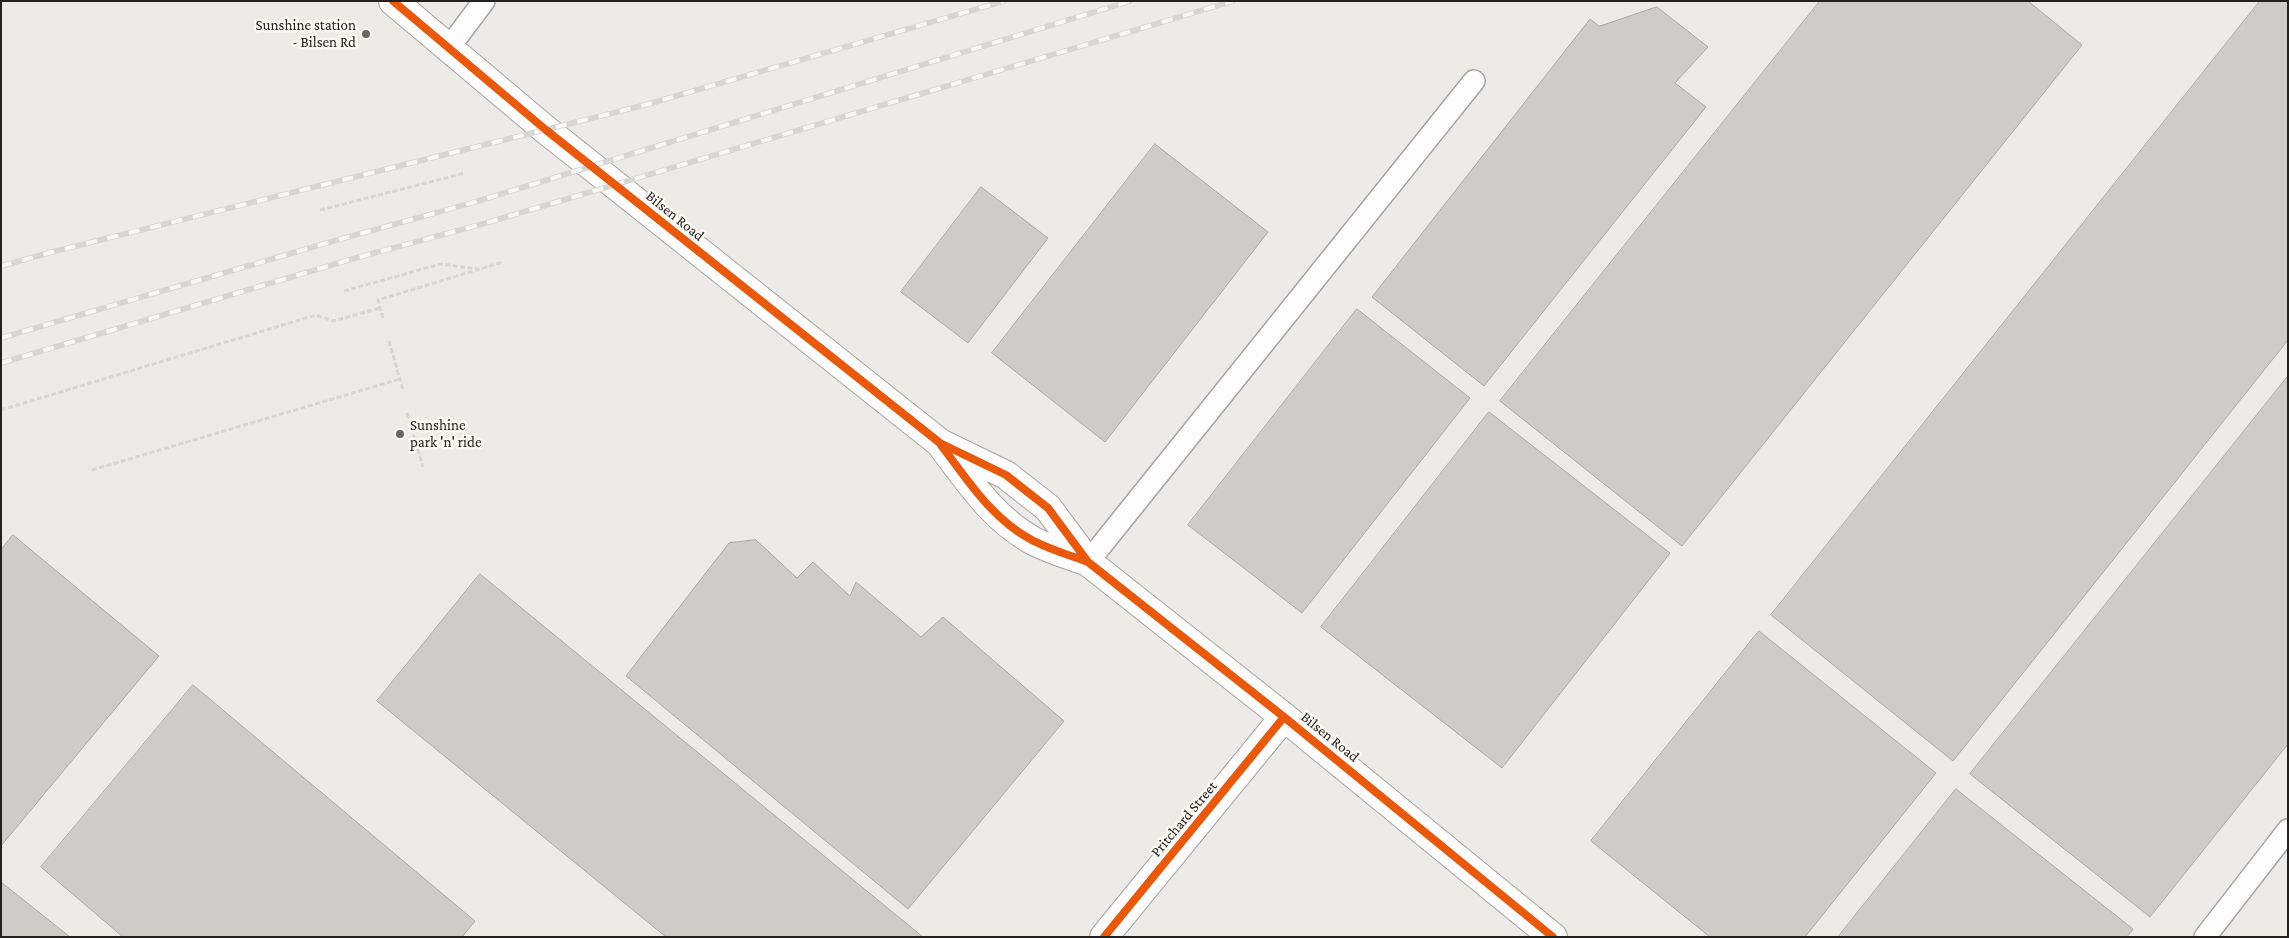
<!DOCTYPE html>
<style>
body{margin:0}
#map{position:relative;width:2289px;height:938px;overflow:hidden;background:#edebe8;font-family:"Crimson Pro",serif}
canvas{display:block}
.frame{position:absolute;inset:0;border:2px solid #22211f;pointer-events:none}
</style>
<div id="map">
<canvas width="2289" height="938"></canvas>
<div class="frame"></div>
</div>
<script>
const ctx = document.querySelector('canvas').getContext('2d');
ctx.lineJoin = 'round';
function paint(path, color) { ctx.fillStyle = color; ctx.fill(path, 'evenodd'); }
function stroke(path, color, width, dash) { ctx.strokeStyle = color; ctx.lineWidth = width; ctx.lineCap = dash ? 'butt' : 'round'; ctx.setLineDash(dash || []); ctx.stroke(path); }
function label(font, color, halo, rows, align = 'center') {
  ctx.font = font + ' "Crimson Pro",serif'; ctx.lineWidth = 5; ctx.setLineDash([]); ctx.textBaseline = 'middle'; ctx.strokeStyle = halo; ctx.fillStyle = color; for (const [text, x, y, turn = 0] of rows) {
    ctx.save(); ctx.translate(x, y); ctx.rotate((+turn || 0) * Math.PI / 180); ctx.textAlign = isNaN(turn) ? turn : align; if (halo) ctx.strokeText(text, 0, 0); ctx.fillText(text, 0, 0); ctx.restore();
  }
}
const building = new Path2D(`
 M1820,1H2028L2082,45L1682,546L1500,401Z
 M2260,1H2288V340L1953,761L1771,615Z
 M1657,7L1708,47L1675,83L1706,107L1484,386L1372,297L1590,19L1599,26Z
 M1155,144L1268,232L1105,442L992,353Z
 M981,187L1048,238L968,343L901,292Z
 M1357,309L1470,398L1302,613L1188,525Z
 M2288,376V744L2150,917L1970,774Z
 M1489,412L1670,553L1502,768L1321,627Z
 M13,535L159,656L1,846V550Z
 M756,540L797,578L813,562L850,596L856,582L921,637L943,617L1064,721L908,909L626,676L729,543Z
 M480,574L923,937H666L377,701Z
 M1759,631L1936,773L1805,937H1710L1591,841Z
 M193,685L475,921L462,937H123L41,867Z
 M1956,789L2133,929L2127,937H1838Z
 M1,882L70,937H1Z`);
const path = new Path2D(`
 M320,210L465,173
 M344,291L441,264L477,269
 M383,318L378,300L503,262
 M389,341L403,390
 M1,410L316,315L333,321L380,308
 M407,413L423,467
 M92,470L400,379`);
const lane = new Path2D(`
 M448,49L484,1
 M1088,562L1474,81
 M2205,937L2288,830`);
const street = new Path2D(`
 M1104,937L1284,717`);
const secondary = new Path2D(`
 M393,1L546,130L940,443L1006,475L1048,508L1088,562L1284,717L1553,937
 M942,446C968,480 992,517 1030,539C1047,549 1069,555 1088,562`);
const rail = new Path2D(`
 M1,266L56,251L645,105L1004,1
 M1,338L330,242L475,202L1130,1
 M1,363L352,259L486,223L1233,1`);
const cycleway = new Path2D(`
 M393,1L546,130L940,443L1006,475L1048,508L1088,562L1284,717L1553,937
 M941,445C967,479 991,518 1030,539C1048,549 1069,555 1088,562
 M1104,937L1284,717`);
const markers = [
 [366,34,5,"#696865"],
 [400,434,5,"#696865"]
];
const poiNames = [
 ["Sunshine station",356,25],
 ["- Bilsen Rd",356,42],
 ["Sunshine",410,425,"left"],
 ["park 'n' ride",410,442,"left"]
];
const streetNames = [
 ["Bilsen Road",675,216,39],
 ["Bilsen Road",1330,737,39],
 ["Pritchard Street",1184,819,-50]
];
paint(building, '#cdccc9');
stroke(building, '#abaaa8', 1);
stroke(lane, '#a7a5a3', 24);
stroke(street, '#a7a5a3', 30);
stroke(secondary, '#a7a5a3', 30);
stroke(path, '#d6d6d4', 3, [5, 2.5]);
stroke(lane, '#fcfcfc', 21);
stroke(street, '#fcfcfc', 28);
stroke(secondary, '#fcfcfc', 28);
stroke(rail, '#d6d6d5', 5.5);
stroke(rail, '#fbf8f4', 4, [11]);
stroke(cycleway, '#e8590c', 8);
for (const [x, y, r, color] of markers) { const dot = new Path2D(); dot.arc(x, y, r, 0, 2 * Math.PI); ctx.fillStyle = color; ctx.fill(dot); stroke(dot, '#fbf8f4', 2); }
label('15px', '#22211f', '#fbf8f4', poiNames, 'right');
label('15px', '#22211f', '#fbf8f4', streetNames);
</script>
